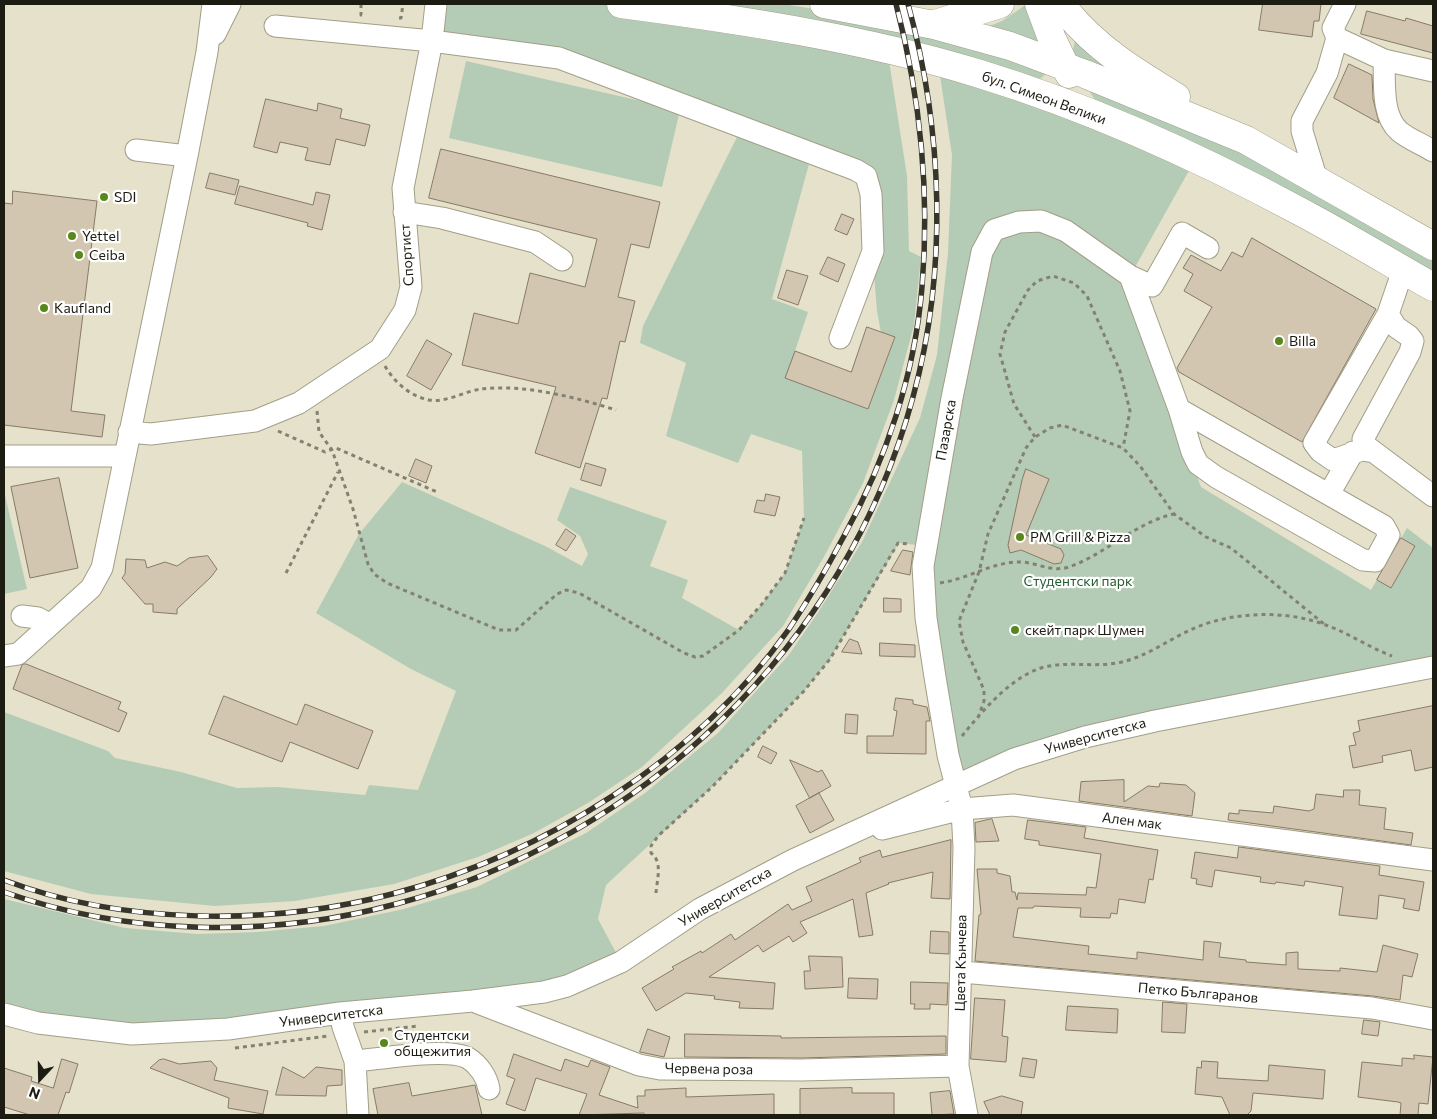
<!DOCTYPE html>
<meta charset="utf-8">
<style>
body{margin:0}
#map{position:relative;width:1437px;height:1119px;overflow:hidden;background:#e5e1ca;font-family:Commissioner,sans-serif}
canvas{display:block}
.frame{position:absolute;inset:0;border:5px solid #1d1c13;pointer-events:none}
.north{position:absolute;left:15px;top:1054px;width:50px;height:50px;-webkit-text-stroke:4px #fff;paint-order:stroke;rotate:201deg;font-size:14px;font-weight:700;line-height:20px;text-align:center;color:#1d1c13}
.north::after{content:'';display:block;margin:auto;width:18px;height:22px;background:#1d1c13;clip-path:polygon(50% 0,100% 100%,50% 72%,0 100%)}
</style>
<div id="map">
<canvas width="1437" height="1119"></canvas>
<div class="frame"></div>
<div class="north">N</div>
</div>
<script>
const ctx = document.querySelector('canvas').getContext('2d');
ctx.lineJoin = 'round';
function paint(path, color) { ctx.fillStyle = color; ctx.fill(path, 'evenodd'); }
function stroke(path, color, width, dash) { ctx.strokeStyle = color; ctx.lineWidth = width; ctx.lineCap = dash ? 'butt' : 'round'; ctx.setLineDash(dash || []); ctx.stroke(path); }
function label(font, color, halo, rows, align = 'center') {
  ctx.font = font + ' Commissioner,sans-serif'; ctx.lineWidth = 4.5; ctx.setLineDash([]); ctx.textBaseline = 'middle'; ctx.strokeStyle = halo; ctx.fillStyle = color; for (const [text, x, y, turn = 0] of rows) {
    ctx.save(); ctx.translate(x, y); ctx.rotate((+turn || 0) * Math.PI / 180); ctx.textAlign = isNaN(turn) ? turn : align; if (halo) ctx.strokeText(text, 0, 0); ctx.fillText(text, 0, 0); ctx.restore();
  }
}
const green = new Path2D(`
 M436,4H783L858,16L1052,68L1038,81L1196,158L1124,287L1201,487L1371,590L1407,528L1433,548V667L1155,721L955,785L925,546L899,543L830,659L804,691L712,787L606,885L598,919L621,962L567,986L132,1034L4,1014V899L125,928L197,934L257,932L324,926L404,909L477,887L586,833L645,793L718,733L788,656L819,611L862,542L920,418L937,355L948,253L952,155L938,62L887,48L907,176L909,251L921,257L914,325L894,400L863,483L825,555L783,626L722,693L642,767L588,803L532,834L478,857L394,884L295,901L215,906L91,894L4,871V712L108,751L115,758L181,772L237,788L278,787L365,795L369,785L418,790L456,691L411,669L316,613L359,534L402,482L545,546L582,566L588,554L580,536L557,520L570,487L667,521L650,566L688,580L682,598L739,630L762,604L785,573L804,518L802,451L751,434L738,463L666,436L686,363L640,343L643,326L742,127L559,58L432,41ZM812,153L866,176L877,311L881,333L895,338L868,409L786,378L808,312L772,299Z
 M1027,4L1049,47L987,27L1002,21Z
 M1077,31L1151,91L1071,60Z
 M466,61L680,110L662,187L449,138Z
 M1083,81L1242,143L1433,252V279L1097,103Z
 M4,491L27,589L4,594Z`);
const building = new Path2D(`
 M1263,4H1321L1319,21H1314L1312,37L1259,30Z
 M1367,11L1405,21L1406,18L1433,26V53L1361,34Z
 M1349,64L1372,75L1373,99L1379,123L1334,98Z
 M266,99L317,111L318,103L342,109L340,118L370,125L365,146L336,139L330,165L305,160L308,148L280,142L277,153L254,147Z
 M441,149L660,202L649,248L631,244L618,297L635,301L625,342L620,341L607,399L602,398L580,468L535,453L556,387L462,365L474,313L518,324L530,273L585,287L597,239L429,198Z
 M210,173L239,180L235,195L206,188Z
 M240,186L313,205L316,192L330,195L322,230L307,226L308,223L235,204Z
 M13,191L97,201L71,411L105,415L102,437L4,425V203L12,204Z
 M842,214L854,219L847,235L835,230Z
 M1252,238L1376,309L1302,442L1179,372L1177,368L1212,307L1184,291L1193,274L1183,268L1191,255L1221,271L1232,252L1242,257Z
 M828,257L845,264L838,282L820,274Z
 M787,270L808,276L798,305L778,298Z
 M867,327L895,337L868,409L785,378L795,351L851,372Z
 M427,340L452,354L431,390L407,376Z
 M416,459L432,466L426,483L409,476Z
 M586,463L606,469L601,486L581,480Z
 M1026,469L1049,479L1026,535L1061,549L1064,555L1061,563L1054,564L1021,550L1010,553L1008,545L1022,480Z
 M59,478L78,568L30,578L11,487Z
 M766,494L780,497L775,516L754,512L757,500L764,501Z
 M566,529L576,536L566,551L556,545Z
 M1401,538L1415,546L1391,588L1377,580Z
 M903,550L913,552L910,575L891,571Z
 M208,556L217,569L211,577L177,609V614L153,612V604H145L122,578L125,574L126,559L145,560L147,568L165,562L177,566L189,558Z
 M884,598L901,599V612H884Z
 M850,639L858,642L862,654L842,652Z
 M880,643L915,645V657L880,656Z
 M26,664L121,702L118,709L127,713L119,732L13,689L22,665Z
 M224,696L297,725L305,704L373,731L358,769L290,742L282,762L209,734Z
 M896,698L913,700V704L927,707L930,721H926V754L867,753V736H893L897,711L894,710Z
 M1433,706V767L1415,771L1411,750L1382,756L1383,762L1353,768L1349,746L1356,745L1353,733L1360,731L1358,721Z
 M846,714L858,715L857,734L845,733Z
 M763,746L777,753L771,764L758,757Z
 M790,760L818,772L822,770L831,786L810,798Z
 M1124,780V802L1148,786L1159,787L1160,783L1186,785L1195,793L1192,816L1079,801L1081,782Z
 M1344,790H1360L1359,805L1386,808L1384,829L1413,833L1411,845L1228,820L1229,813L1239,814V810L1273,813L1274,806L1309,811L1314,809L1316,794L1343,797Z
 M819,793L834,820L810,833L796,806Z
 M992,819L999,841L976,842L975,823Z
 M1028,820L1086,827L1084,838L1158,850L1153,880L1149,879L1145,903L1119,899L1117,914L1111,913L1110,918L1080,917L1081,908L1034,906L1033,908H1018L1013,937L1089,946L1088,954L1137,959V952L1203,960L1204,941L1221,943L1219,957L1246,960V962L1286,965V953L1298,952V969L1340,971V968L1377,972L1383,945L1418,954L1412,977L1403,975L1400,1000L1373,996L975,961L979,915L981,914L977,869H997V873L1010,876L1012,892H1015L1017,900L1018,893L1086,895L1087,887L1096,888L1101,854L1039,845V841L1025,839Z
 M951,840L950,899L931,898L933,872L888,883L889,884L866,893L873,935L859,937L853,899L800,922L807,933L793,942L789,936L763,952L758,945L709,977L775,983L773,1009L739,1008L740,1002L714,999L715,996L686,993L656,1011L642,988L674,969L672,967L701,951L702,953L731,934L735,940L788,904L792,910L812,901L806,887L861,862L859,858L880,850L882,857Z
 M1239,847L1380,866L1379,875L1424,882L1419,911L1403,908L1405,899L1379,895L1377,919L1339,915L1343,887L1305,881L1304,886L1276,882L1275,884L1260,882L1261,877L1215,870L1212,887L1196,884L1197,879L1191,878L1195,852L1237,858Z
 M931,931L949,932V954L930,953Z
 M809,956L842,957L843,987L805,989L804,971H810Z
 M849,978L878,979L877,999L848,998Z
 M911,982L948,983L947,1005L930,1004V1009H914L915,1004H911Z
 M975,998L1005,1000L1002,1036L1008,1037L1006,1062L971,1059Z
 M1163,1002L1187,1004L1185,1033L1162,1032Z
 M1068,1006L1118,1009L1117,1033L1066,1030Z
 M1364,1020L1380,1022L1378,1036L1362,1034Z
 M648,1029L670,1037L664,1057L640,1052Z
 M685,1034L781,1036V1038L946,1036V1054L801,1058L685,1057Z
 M514,1054L561,1071L565,1059L588,1067L591,1060L610,1067L599,1095L638,1108L637,1096H645V1090L686,1088V1097L774,1094V1115H644V1113L579,1115L587,1094L536,1078L525,1111L506,1104L515,1079L507,1076Z
 M1414,1055L1433,1057L1428,1104L1419,1103L1418,1115H1400L1401,1103L1398,1102L1358,1097L1362,1062L1402,1066V1058L1414,1059Z
 M1023,1058L1037,1060L1034,1078L1020,1076Z
 M62,1059L78,1064L69,1093L66,1092L58,1115H30L4,1107V1068L32,1077L31,1081L53,1088Z
 M164,1059L179,1064L211,1061L217,1068L214,1080L268,1091L263,1114L228,1108L229,1098L150,1068L159,1060Z
 M1202,1061L1218,1062L1217,1078L1268,1081L1269,1065L1325,1070L1323,1099L1253,1093L1251,1111L1247,1115H1230L1222,1097L1195,1094L1197,1067L1201,1068Z
 M283,1067L304,1078L316,1067L342,1070V1085L327,1086L326,1096L276,1095Z
 M409,1083L412,1096L475,1085L482,1115H378L373,1089Z
 M852,1088V1093H894V1115H800V1089Z
 M950,1091L954,1114L932,1115L930,1093Z
 M1002,1096L1023,1102L1021,1115H990L984,1102Z`);
const path = new Path2D(`
 M361,4V15H363
 M399,18H401L403,4
 M385,366C394,382 410,396 429,400C446,403 465,391 481,389C524,384 575,397 616,410
 M317,411L319,432L332,450L353,509L368,564L374,574L387,583L499,630H516L557,594L566,590L579,593L684,653L695,657L703,656L739,630L762,604L785,573L804,518
 M278,431L325,452L336,448L437,492
 M1035,437L1014,404L1000,354L1005,332L1028,290L1037,281L1053,276L1074,283L1087,296L1120,371L1130,411L1123,448
 M286,573L338,472
 M940,583C968,579 990,563 1017,562C1035,561 1050,573 1069,567C1106,554 1136,522 1174,514
 M978,718L984,701V690L963,642L959,621L979,572L988,534L1026,448L1035,437L1050,428L1062,425L1123,448L1140,466L1174,514L1206,537L1231,548L1324,624
 M962,736C983,710 1015,672 1049,666C1072,662 1095,667 1117,663C1146,658 1170,638 1197,627C1235,612 1284,610 1323,624C1347,632 1368,647 1392,656
 M656,893C657,879 663,862 651,853V846L658,836L712,787L804,691L830,659L898,543L909,544
 M364,1032L418,1026
 M235,1048L328,1036`);
const minor = new Path2D(`
 M275,26L432,41L559,58L856,170L866,176L871,194L873,251L840,338
 M215,34L230,4
 M1337,38L1384,60L1433,71
 M1337,38L1333,28L1345,4
 M1384,60C1385,81 1381,115 1399,131C1408,139 1422,144 1433,151
 M136,150L187,156
 M1317,180L1302,131V121L1327,73L1337,38
 M404,212L442,218L535,242L562,260
 M1130,276L1179,409L1192,452L1198,464L1216,477L1363,560L1375,561L1389,535L1384,526L1179,409
 M1388,314L1396,327L1409,336L1413,341L1410,352L1363,439L1366,446L1433,496
 M129,432L151,434L255,421L299,403L380,349L405,310L411,287L403,188L432,41L436,4
 M1374,452L1362,450L1333,460L1320,451L1314,443L1388,314L1403,270
 M4,456H124
 M1329,494L1353,452
 M22,616L38,618L49,624
 M4,656L18,654L91,588L102,568L187,156L207,52L213,4
 M882,829L962,809L1013,805L1433,860
 M962,972L1372,1008L1433,1019
 M478,1003L639,1065L660,1069L801,1070L958,1066
 M340,1013L343,1027L355,1061L358,1115
 M4,1014L38,1023L132,1034L228,1029L340,1013L473,1001L544,992L567,986L621,962L700,909L793,860L1014,759L1085,737L1155,721L1433,667
 M355,1061C380,1059 447,1047 468,1058C479,1065 487,1077 489,1089
 M967,1115L958,1066L964,848L962,809L948,755L935,677L926,618L923,566L952,398L982,252L994,230L1019,222L1041,221L1066,231L1130,276L1152,286L1182,233L1208,248`);
const major = new Path2D(`
 M621,4C742,20 863,38 980,74C1091,108 1199,157 1301,212C1346,236 1389,262 1433,287
 M824,4L934,25L1010,46L1085,74L1246,140L1433,246
 M1039,4L1052,39L1069,74
 M1066,11C1097,49 1135,72 1176,97
 M935,24L1000,4`);
const rail = new Path2D(`
 M4,880C122,925 271,926 392,894C545,854 696,760 789,629C809,599 827,568 844,536C886,460 915,374 922,287C930,192 920,96 896,4
 M4,892C128,936 270,938 396,904C644,838 845,647 913,397C948,270 943,131 908,4`);
const markers = [
 [104,197,5,"#58881b"],
 [72,236,5,"#58881b"],
 [79,255,5,"#58881b"],
 [44,308,5,"#58881b"],
 [1279,341,5,"#58881b"],
 [1020,537,5,"#58881b"],
 [1015,630,5,"#58881b"],
 [384,1043,5,"#58881b"]
];
const streetNames = [
 ["бул. Симеон Велики",1044,98,20],
 ["Спортист",407,255,-94],
 ["Пазарска",946,430,-80],
 ["Университетска",1095,736,-15],
 ["Ален мак",1132,821,7],
 ["Университетска",725,897,-30],
 ["Цвета Кънчева",961,963,-89],
 ["Петко Българанов",1198,993,5],
 ["Университетска",331,1016,-7],
 ["Червена роза",709,1069,1]
];
const poiNames = [
 ["SDI",114,197],
 ["Yettel",82,236],
 ["Ceiba",89,255],
 ["Kaufland",54,308],
 ["Billa",1289,341],
 ["PM Grill & Pizza",1030,537],
 ["скейт парк Шумен",1025,630],
 ["Студентски",394,1035],
 ["общежития",394,1051]
];
const parkNames = [
 ["Студентски парк",1078,581]
];
paint(green, '#b4ccb6');
paint(building, '#d3c6b1');
stroke(building, '#867a67', 1);
stroke(minor, '#a29e88', 23);
stroke(major, '#a29e88', 29);
stroke(path, '#848171', 3, [4, 4]);
stroke(minor, '#fff', 21);
stroke(major, '#fff', 28);
stroke(rail, '#37352a', 5.5);
stroke(rail, '#fff', 4, [11]);
for (const [x, y, r, color] of markers) { const dot = new Path2D(); dot.arc(x, y, r, 0, 2 * Math.PI); ctx.fillStyle = color; ctx.fill(dot); stroke(dot, '#fff', 2); }
label('14px', '#1d1c13', '#fff', streetNames);
label('14px', '#1d1c13', '#fff', poiNames, 'left');
label('14px', '#255c2d', '#fff', parkNames);
</script>
